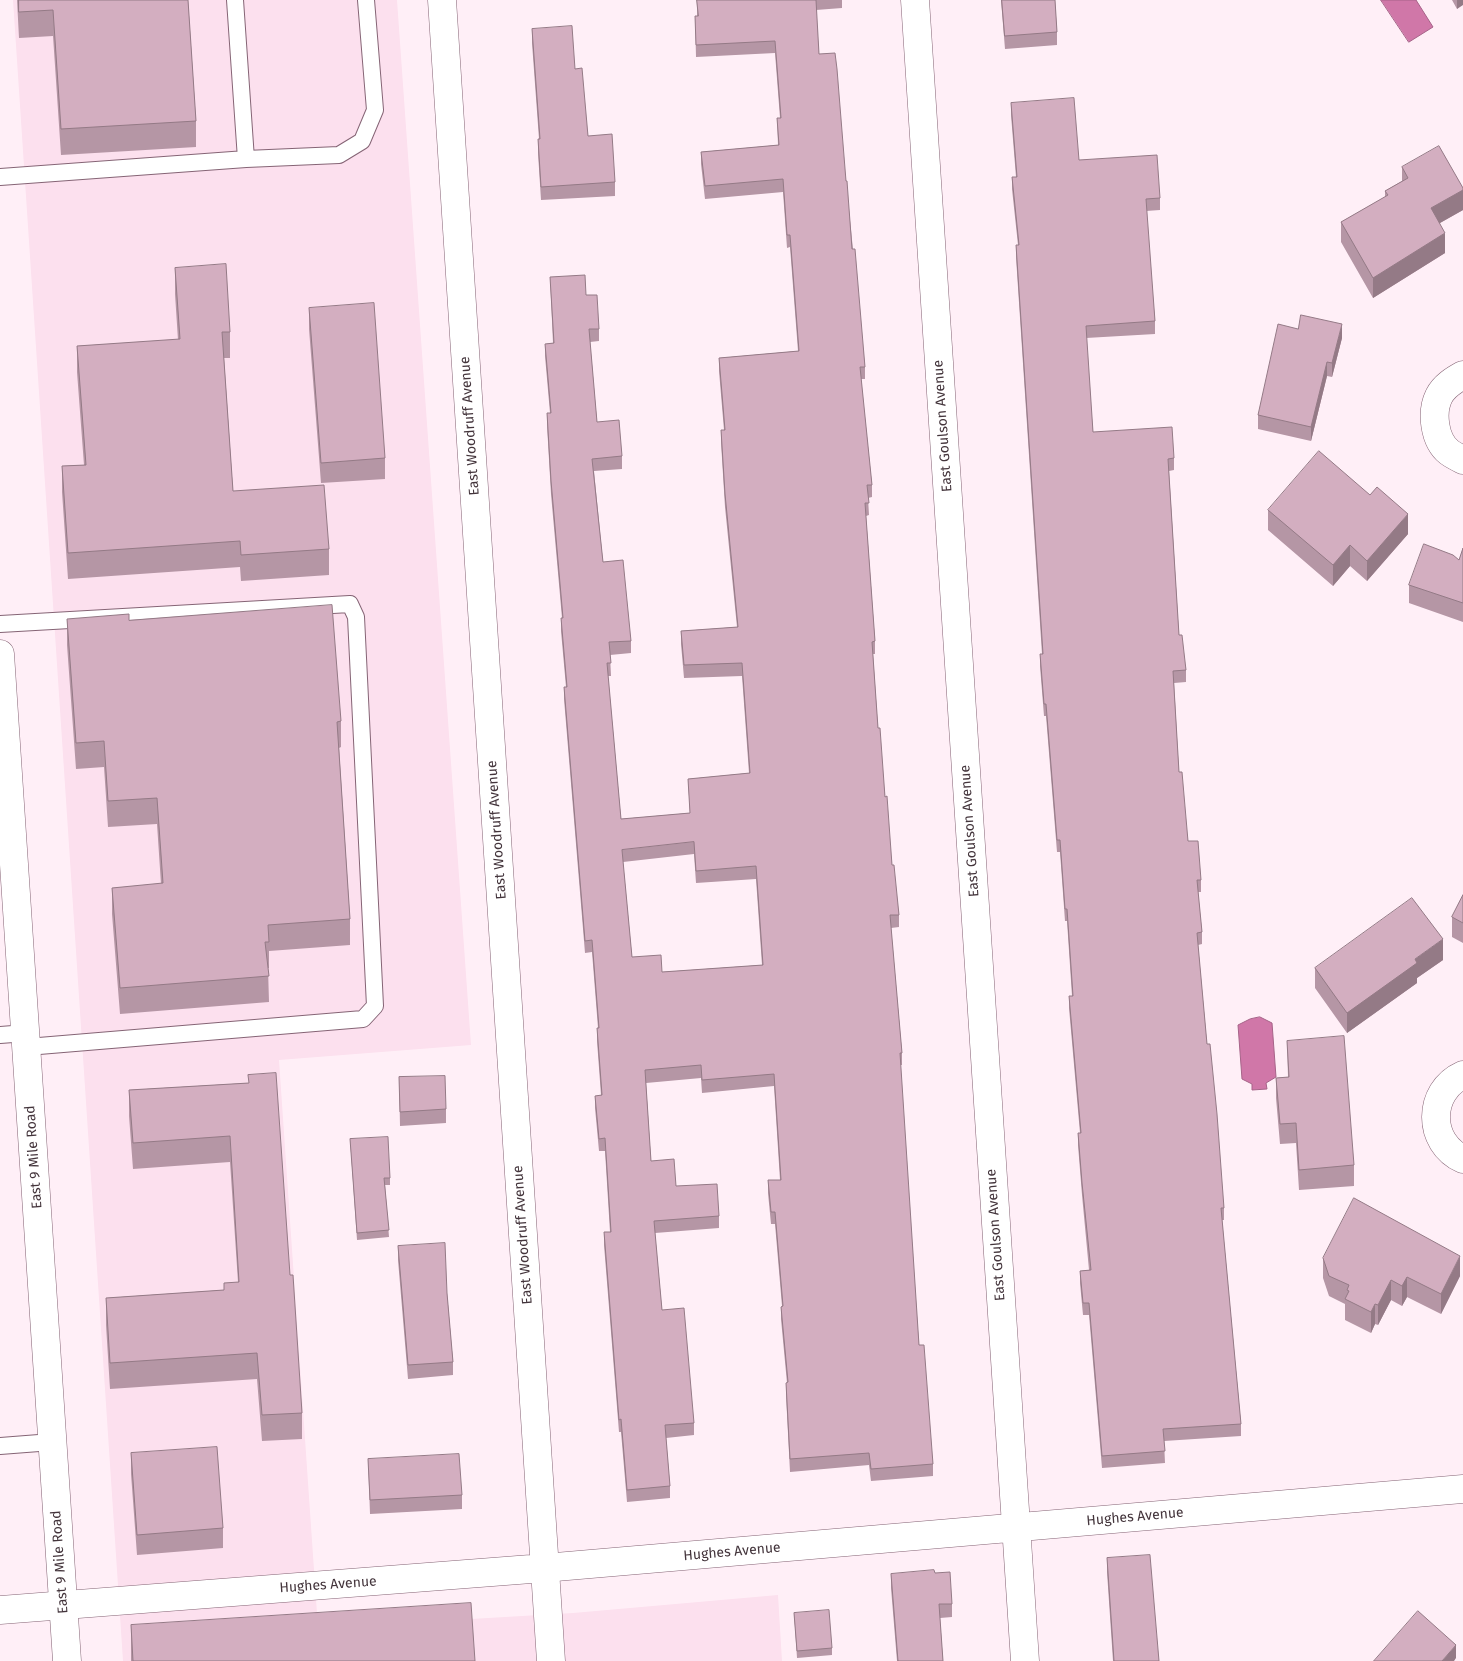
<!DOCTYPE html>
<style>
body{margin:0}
canvas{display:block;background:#ffeff7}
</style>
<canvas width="1463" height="1661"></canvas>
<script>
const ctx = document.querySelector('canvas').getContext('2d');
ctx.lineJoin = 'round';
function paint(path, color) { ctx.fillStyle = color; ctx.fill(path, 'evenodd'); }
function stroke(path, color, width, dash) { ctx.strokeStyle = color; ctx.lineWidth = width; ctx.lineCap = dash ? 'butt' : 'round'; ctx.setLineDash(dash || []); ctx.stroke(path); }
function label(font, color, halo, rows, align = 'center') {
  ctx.font = font + ' "Fira Sans",sans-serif'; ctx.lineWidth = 5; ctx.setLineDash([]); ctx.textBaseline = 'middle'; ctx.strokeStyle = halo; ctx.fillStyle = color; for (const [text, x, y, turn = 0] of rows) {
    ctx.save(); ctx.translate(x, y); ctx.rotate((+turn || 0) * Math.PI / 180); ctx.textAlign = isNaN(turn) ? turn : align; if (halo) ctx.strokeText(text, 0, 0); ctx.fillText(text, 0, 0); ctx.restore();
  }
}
const built = new Path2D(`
 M13,0H397L471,1045L279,1060L318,1628L573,1613L778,1595L782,1661H123Z`);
const water = new Path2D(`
 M1381,0H1416L1433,27L1409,42Z
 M1260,1017L1272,1023L1276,1077L1266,1083L1267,1089L1252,1090V1084L1242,1079L1238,1025L1250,1019Z`);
const service = new Path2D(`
 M235,0L246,159
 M0,177L246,159L339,155L362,141L375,110L366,0
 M0,624L350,604L356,617L375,1006L363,1019L27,1047
 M0,1035L26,1033
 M0,1446L52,1442`);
const minor = new Path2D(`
 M442,0L551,1661
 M915,0L1025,1661
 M1463,375C1454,380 1444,386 1439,396C1431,412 1434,440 1449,452C1453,455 1459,458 1463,460
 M1463,1075C1427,1091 1427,1143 1463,1159
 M0,1610L544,1568L1463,1489`);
const secondary = new Path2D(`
 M0,654L67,1661`);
const wall = new Path2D(`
 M17,0H188L196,121V147L61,155L53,36L19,38Z
 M697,0H842V8L816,10L819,54L846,181L865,367V379H861L872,485V497L868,498L869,515L866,516L875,641V654H873L878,728L892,865L899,915V927L891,928L902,1053V1065H900L919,1345L933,1464V1476L871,1481L869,1465L790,1472L786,1395V1383H787L781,1319V1307L782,1306L775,1224H771L768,1193V1180H780L774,1086L702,1093L701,1078L646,1083L651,1161L676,1186L719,1216V1228L655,1233L662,1310L694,1423V1435L666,1438L670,1486V1498L627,1502L621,1432H619L604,1245V1232H610L605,1151H599L595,1108V1096L601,1095L597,1041V1028H598L592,952L585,953L564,699V687H566L561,631V618H562L551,494L547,425V413H550L545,356V344L553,343L550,277L586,295L599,329V341L590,342L597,422L622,456V469L594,471L603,562L631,641V653L610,655L611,676H608L621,819L690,813L688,779L749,773L742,676L684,678L681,644V631L737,627L725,507L721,442V430H724L719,371V358L798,351L790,247L787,248L783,192L705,199L701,164V152L778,145L777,118H780L775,53L696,57L695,16H697ZM694,854L696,883L756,879L762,965L662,972L632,957L623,862Z
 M1001,0H1055L1057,32V45L1005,49Z
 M1452,0H1463L1457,9Z
 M532,29L575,69L588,136L615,182V196L541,200L538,153V139H539L532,43Z
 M1011,103L1079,160L1160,198V210L1146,211L1155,321V334L1086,338L1093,432L1174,458V470L1169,471L1179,635L1186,670V682L1174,683L1179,772L1188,841L1201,880V892H1198L1202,932V944L1198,945L1207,1044L1224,1208V1220H1222L1241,1424V1436L1164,1441L1165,1463L1102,1468L1089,1315H1083L1080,1283V1271L1089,1270L1082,1195L1078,1145V1133H1080L1069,1008V996H1072L1067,921H1065L1060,852H1057L1046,716H1044L1040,666V654H1042L1016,257V245H1018L1012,189V177H1016L1011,115Z
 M1402,167L1463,188V210L1440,223L1445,253L1373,298L1341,242V222L1385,197V191L1402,181Z
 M175,268L230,332V358H224L233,491L329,549V575L241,581L240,567L68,579L62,492V466L84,465L77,372V346L178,340L175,294Z
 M309,308L385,458V479L321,483L309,329Z
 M1298,329L1342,338L1332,377L1327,376L1311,441L1258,429V415Z
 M1370,495L1408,534L1367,581L1350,566L1333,586L1268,530V510Z
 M1463,548V622L1409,603V585L1459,560Z
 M67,619L129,620L341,721V747L339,748L350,919V945L269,951V968H268L269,1002L120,1014L112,914V888L161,884L157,824L108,827L104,767L76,769L67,645Z
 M1463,895V943L1452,937V917Z
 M1443,960L1417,978V983L1347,1033L1315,988V968Z
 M1287,1041L1354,1165V1186L1299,1190L1296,1143L1280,1144L1276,1098V1078L1288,1077Z
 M399,1077L446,1109V1123L400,1126Z
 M248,1083L290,1275L302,1413V1439L262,1441L257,1379L110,1389L106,1325V1298L224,1290L238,1282L230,1162L133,1169L129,1116V1090Z
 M350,1139L390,1178V1185H385L389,1237L357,1240Z
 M398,1246L447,1293L453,1362V1375L408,1379L398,1260Z
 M1323,1258L1460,1276L1441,1314L1407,1297L1402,1306L1391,1300L1378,1325L1375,1324L1371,1333L1345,1320V1304L1329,1296L1323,1278Z
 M131,1453L223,1528V1548L137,1555L131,1474Z
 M368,1459L462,1495V1509L370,1514Z
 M1107,1558L1159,1661H1113L1107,1572Z
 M935,1573L952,1604V1617L940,1618L943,1661H897L891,1588V1574Z
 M794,1613L832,1648V1655L797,1658Z
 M131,1625L475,1661H131Z`);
const shadedWall = new Path2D(`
 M1457,0H1463V5L1457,9Z
 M1463,190V210L1431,228V208Z
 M1445,233V253L1373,298V278Z
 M1342,324V338L1332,377V363Z
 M1327,362V376L1311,441V427Z
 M1408,514V534L1367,581V561Z
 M1350,545V566L1333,586V565Z
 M1443,939V960L1417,978V983L1347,1033V1013L1415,959Z
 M1460,1256V1276L1441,1314V1294Z
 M1407,1277V1297L1402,1306V1286Z
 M1391,1280V1300L1378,1325V1305Z
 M1375,1304V1324L1371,1333V1312Z
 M1456,1645V1658L1454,1661H1442Z`);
const building = new Path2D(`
 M19,0H188L196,121L61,129L53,10L19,12Z
 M697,0H816L819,54L835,53L837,69L846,181H847L852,249H855L865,367H860L872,485H867L869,503H865L875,641L872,642L878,728H880L885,797L887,796L892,865H894L899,915H890L902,1053H900L919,1345H924L933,1464L871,1469L869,1453L790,1459L786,1383L788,1382L781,1307L783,1306L775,1212H771L768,1180H781L774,1074L702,1080L701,1065L645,1070L651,1161L674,1159L676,1186L717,1184L719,1216L654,1221L662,1310L684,1308L694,1423L665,1425L670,1486L627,1490L621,1419L619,1420L604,1232H611L605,1138L599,1139L595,1096L602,1095L597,1028H599L592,940L585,941L564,687H567L561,618H563L551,481L547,413H551L545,344L554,343L550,277L585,275L586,295H597L599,329H589L597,422L619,420L622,456L592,459L603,562L623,560L631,641L609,642L611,663H607L621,819L690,813L688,779L750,773L742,663L684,665L681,631L738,627L725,494L721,430H725L719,358L799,351L790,235H787L783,179L705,186L701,152L779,145L777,118H781L775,41L696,45L695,16H698ZM694,842L696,871L756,866L763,965L662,972L661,955L632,957L622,850Z
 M1002,0H1055L1057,32L1005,36Z
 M572,26L575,69L582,68L588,136L612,134L615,182L541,187L538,139H540L532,29Z
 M1074,98L1079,160L1157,155L1160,198L1146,199L1155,321L1086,326L1093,432L1172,427L1174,458L1168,459L1179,635H1182L1186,670L1173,671L1179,772H1182L1188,841H1198L1201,880H1197L1202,932L1197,933L1207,1044H1210L1217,1114L1224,1208H1221L1241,1424L1163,1429L1165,1451L1102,1456L1089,1303H1083L1080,1271L1091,1270L1082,1183L1078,1133H1081L1069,996H1073L1067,909H1065L1060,840H1057L1046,704H1044L1040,654H1043L1016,245H1019L1012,177H1017L1011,103Z
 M1439,146L1463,188V190L1431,208L1445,233L1373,278L1341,222L1388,195L1385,191L1408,178L1402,167Z
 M226,264L230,332H222L233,491L324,485L329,549L241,555L240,541L68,553L62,466L86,465L77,346L180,339L175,268Z
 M374,303L385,458L321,463L309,308Z
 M1301,315L1342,324L1332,363L1327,362L1311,427L1258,415L1278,324L1298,329Z
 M1319,451L1370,495L1377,487L1408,514L1367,561L1350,545L1333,565L1268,510Z
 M1424,544L1453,555L1459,560L1463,548V603L1409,585Z
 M332,605L341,721L337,722L350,919L268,925L269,942H265L269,976L120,988L112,888L163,883L157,798L108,801L104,741L76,743L67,619L129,614V620Z
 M1463,895V923L1452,917Z
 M1412,898L1443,939L1415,959L1417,963L1347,1013L1315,968Z
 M1344,1036L1354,1165L1299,1170L1296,1123L1280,1124L1276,1078L1289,1077L1287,1041Z
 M276,1073L290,1275H293L302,1413L262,1415L257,1353L110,1363L106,1298L224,1290V1283L239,1282L230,1136L133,1143L129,1090L249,1083L248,1075Z
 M445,1076L446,1109L400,1112L399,1077Z
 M388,1137L390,1178H384L389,1230L357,1233L350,1139Z
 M1354,1198L1460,1256L1441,1294L1407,1277L1402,1286L1391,1280L1378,1305L1375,1304L1371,1312L1345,1299L1349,1291L1347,1290L1349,1285L1329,1276L1323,1258Z
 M445,1243L447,1293L453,1362L408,1365L398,1246Z
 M217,1447L223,1528L137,1535L131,1453Z
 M459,1454L462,1495L370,1500L368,1459Z
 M1150,1555L1159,1661H1114L1107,1558Z
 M934,1570L935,1573L950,1572L952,1604H939L943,1661H898L891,1574Z
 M471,1603L475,1661H133L131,1625Z
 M829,1610L832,1648L797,1651L794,1613Z
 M1418,1611L1456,1645L1442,1661H1374Z`);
const streetNames = [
 ["East Woodruff Avenue",470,426,-94],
 ["East Goulson Avenue",943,426,-94],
 ["East Woodruff Avenue",497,830,-94],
 ["East Goulson Avenue",970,831,-94],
 ["East 9 Mile Road",34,1157,-94],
 ["East Woodruff Avenue",523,1235,-94],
 ["East Goulson Avenue",996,1235,-94],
 ["Hughes Avenue",1135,1517,-5],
 ["Hughes Avenue",732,1552,-5],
 ["East 9 Mile Road",60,1562,-94],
 ["Hughes Avenue",328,1585,-4]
];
paint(built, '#fce0ee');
paint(water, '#d077a8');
stroke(water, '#a66388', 1);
stroke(service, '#856475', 18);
stroke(minor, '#856475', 29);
stroke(secondary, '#856475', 29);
stroke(service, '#fff', 16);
stroke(minor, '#fff', 28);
stroke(secondary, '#fff', 28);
paint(wall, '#b596a5');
paint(shadedWall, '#947a86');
paint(building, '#d3aec0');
stroke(building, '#947a86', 1);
label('14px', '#44353c', '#fff', streetNames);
</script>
